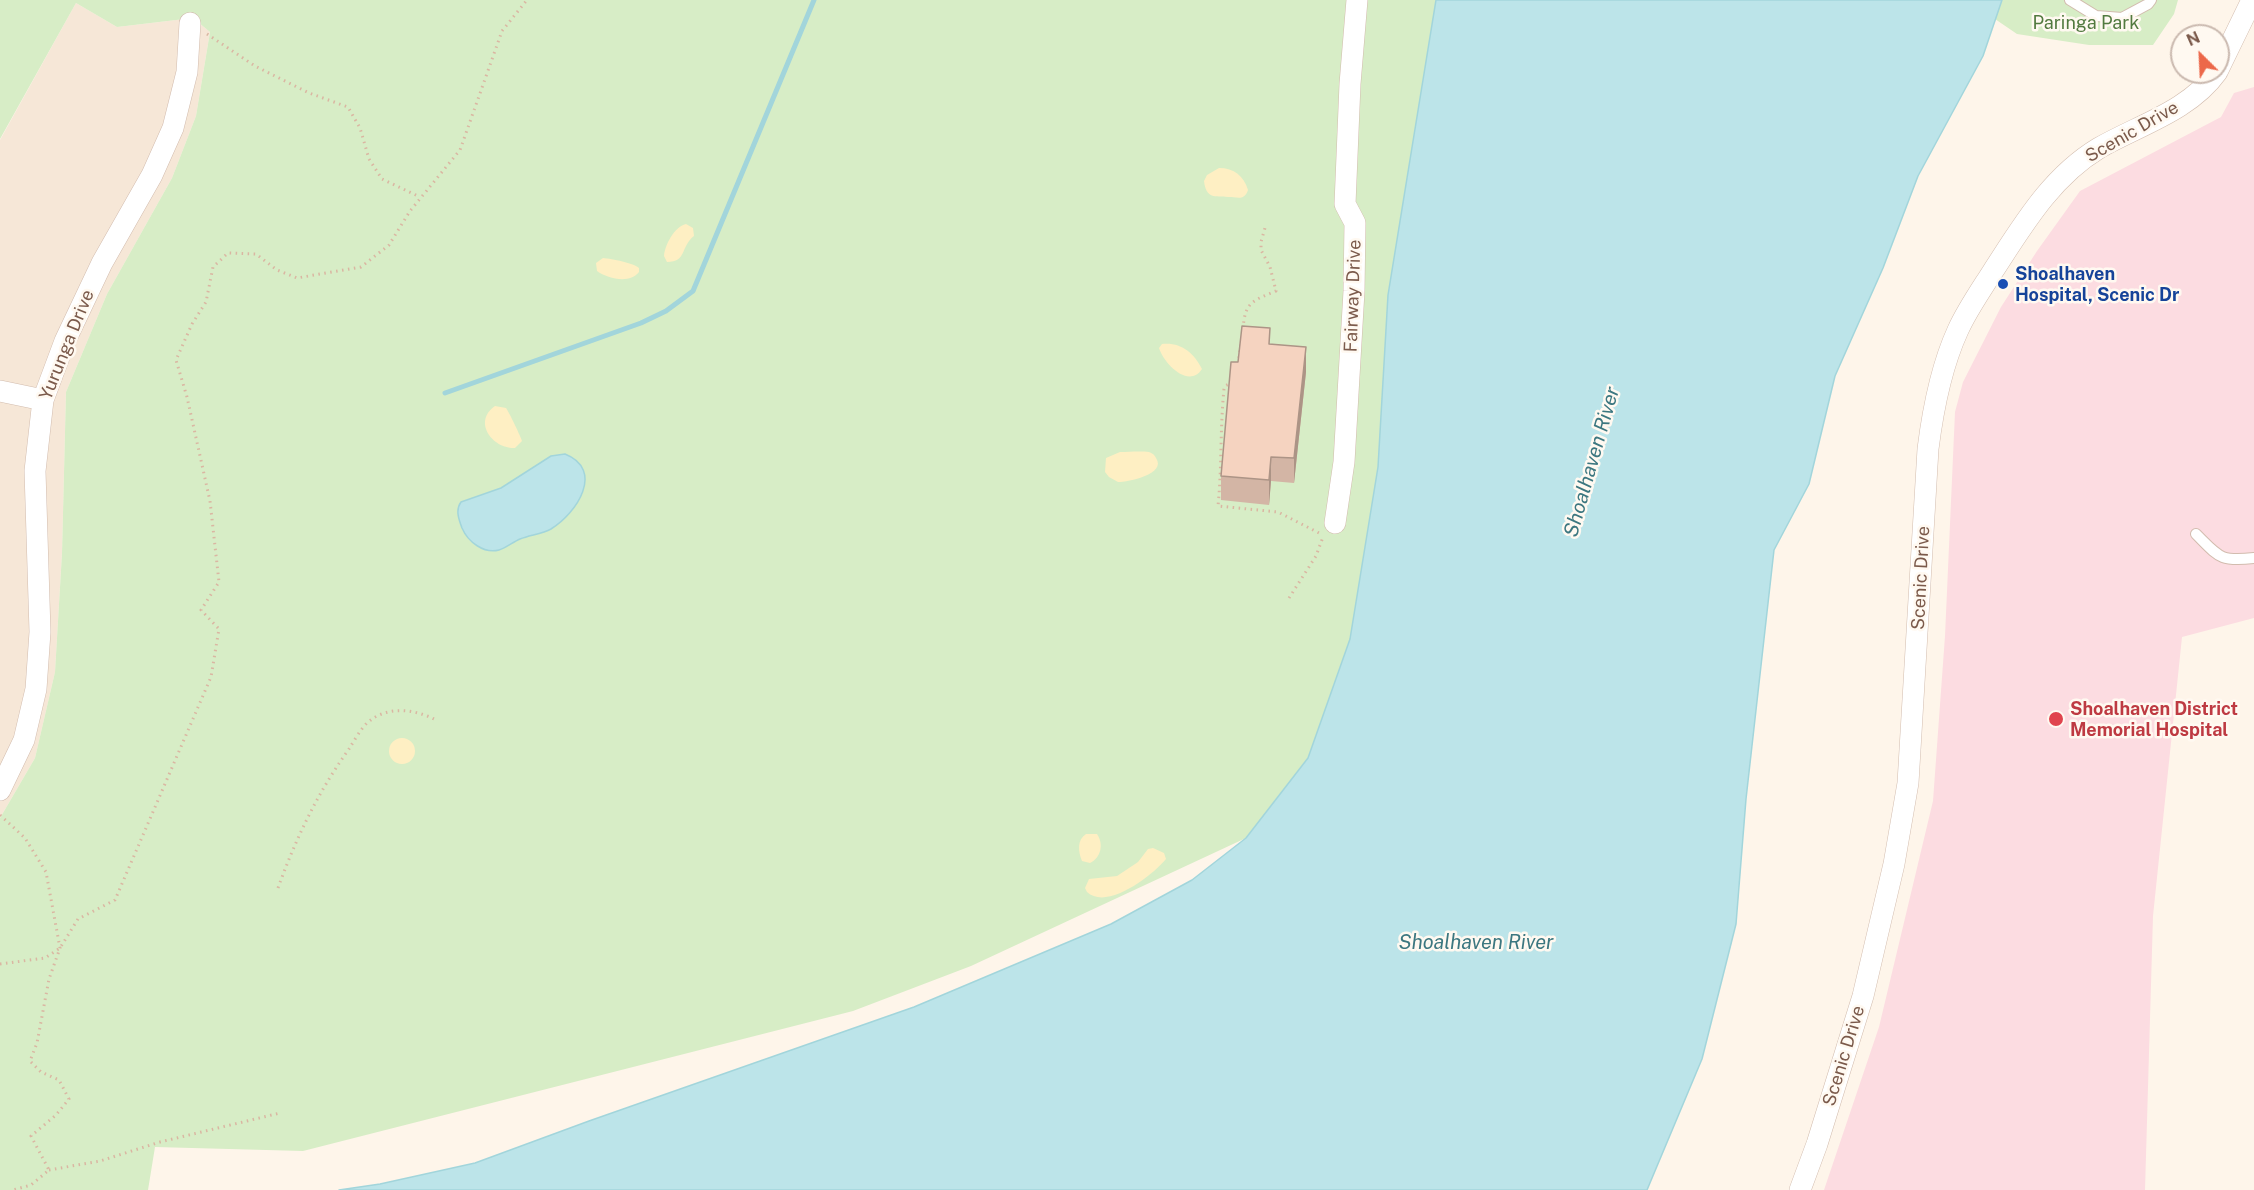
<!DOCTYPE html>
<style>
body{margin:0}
#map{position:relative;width:2254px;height:1190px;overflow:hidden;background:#fef5ea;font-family:"Public Sans",sans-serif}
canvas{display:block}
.north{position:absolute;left:2170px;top:24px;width:60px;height:60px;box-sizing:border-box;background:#fff9f1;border:2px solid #cab9af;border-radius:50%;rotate:336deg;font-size:16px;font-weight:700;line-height:24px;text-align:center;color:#7b5a4b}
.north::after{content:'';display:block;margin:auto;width:21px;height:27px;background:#ec684a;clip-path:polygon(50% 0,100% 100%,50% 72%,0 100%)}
</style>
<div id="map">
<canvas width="2254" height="1190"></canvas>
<div class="north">N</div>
</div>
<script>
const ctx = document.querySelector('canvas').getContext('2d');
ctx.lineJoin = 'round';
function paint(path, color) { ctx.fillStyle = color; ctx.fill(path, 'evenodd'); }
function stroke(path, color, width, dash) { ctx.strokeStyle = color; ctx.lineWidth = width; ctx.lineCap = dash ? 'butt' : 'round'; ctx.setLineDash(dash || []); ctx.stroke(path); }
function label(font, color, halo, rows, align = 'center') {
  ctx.font = font + ' "Public Sans",sans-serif'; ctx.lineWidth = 5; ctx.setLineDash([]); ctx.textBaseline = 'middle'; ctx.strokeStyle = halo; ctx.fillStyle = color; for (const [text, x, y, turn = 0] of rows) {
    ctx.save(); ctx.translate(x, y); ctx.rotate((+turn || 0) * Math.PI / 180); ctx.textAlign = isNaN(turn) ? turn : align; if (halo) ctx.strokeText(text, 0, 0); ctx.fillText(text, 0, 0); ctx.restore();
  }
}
const residential = new Path2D(`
 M76,3L117,27L193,18L210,32L196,116L172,178L107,294L66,392L62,553L55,672L35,758L0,818V140Z`);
const medical = new Path2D(`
 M2254,87V618L2182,637L2153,916L2145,1190H1824L1879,1027L1933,801L1945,636L1955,412L1963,382L2001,307L2037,251L2080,191L2221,117L2234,93Z`);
const green = new Path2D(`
 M0,0H1436L1388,295L1378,467L1350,639L1308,758L1246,838L971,966L853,1011L303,1151L155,1147L148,1190H0V818L35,758L55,672L62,553L66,392L107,294L172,178L196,116L210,32L193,18L117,27L76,3L0,139Z
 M2002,0H2178L2174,14L2153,45H2089L2017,34L1995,19Z`);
const sand = new Path2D(`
 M1219,168C1234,168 1244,176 1248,190C1244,201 1238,197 1228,197C1215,196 1206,199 1204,181L1207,175Z
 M686,224L693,228L694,236C680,247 687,262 667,262L664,256C665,245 674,227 686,224Z
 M603,258C612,259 634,263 639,268V272C630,284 608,279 597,271L596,263Z
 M1162,344C1181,342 1194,353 1202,369C1189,389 1164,364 1159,348Z
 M495,406L506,408C509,412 521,437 522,441L515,448C493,449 472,422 495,406Z
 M1120,452C1129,452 1140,451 1149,452C1152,453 1155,455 1156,458C1167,474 1128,482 1118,482L1109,477L1105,472L1106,458Z
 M389 751a13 13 0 1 1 26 0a13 13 0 1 1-26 0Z
 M1086,834H1097C1104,844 1101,858 1090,863L1082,861C1078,851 1077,840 1086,834Z
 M1153,848L1164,853L1166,859C1153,875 1107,911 1087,892L1085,888L1089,879L1117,876L1138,862L1148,849Z`);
const water = new Path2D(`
 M1436,0H2002L1983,56L1918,176L1883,268L1835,376L1809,484L1774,550L1746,799L1736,924L1702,1059L1647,1190H339L380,1184L475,1163L589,1121L914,1007L1111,924L1192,880L1246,838L1308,758L1350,639L1378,467L1388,295Z
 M565,454C605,470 577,513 551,529C542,534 530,535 520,539C513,542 506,548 499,550C484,554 468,542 462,528C459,520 455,510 461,502L501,488L551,456Z`);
const stream = new Path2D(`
 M445,393L641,323L666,311L693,291L814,0`);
const path = new Path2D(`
 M207,34L255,66L309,93L348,107L360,128L369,159L382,179L420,197
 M1243,329C1245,302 1252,301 1276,291L1270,267L1261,250V242L1265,228
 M1238,364L1241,344
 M1233,382L1225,386L1224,389C1220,428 1222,467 1218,506L1278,512L1319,533
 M1289,598L1316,556L1323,537
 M0,815L25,838L46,872L60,948L49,979L37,1043L30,1061L41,1072L59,1080L69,1099L56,1115L31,1136L49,1170L31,1185L13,1190
 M278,888C296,838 318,792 349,749C354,741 360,730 367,723C387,705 415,709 436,720
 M0,964L45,958L60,948L78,919L115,900L211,677L219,629L201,610L219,582L210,501L187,397L176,360L192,324L206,302L213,267L228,253L256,254L277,270L297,278L361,267L389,245L410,211L460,150L502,31L527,0
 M49,1170L100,1161L160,1142L280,1113`);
const lane = new Path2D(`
 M2070,0L2096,16L2122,18L2148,4L2151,0
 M2196,534C2219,557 2220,562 2254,558`);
const street = new Path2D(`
 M2218,70L2252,0
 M0,391L43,400
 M1335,523L1344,462L1354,291L1355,223L1345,204L1350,84L1357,0
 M0,790L24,740L36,689L40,632L35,471L43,400L65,341L102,263L152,175L173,128L187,72L190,23
 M1800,1190L1817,1144L1863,996L1894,864L1908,783L1928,449C1933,409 1941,367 1958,330C1967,310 1981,290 1993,271C2023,225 2051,177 2099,148C2139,125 2189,111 2217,72`);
const wall = new Path2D(`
 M1270,344L1306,372L1294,483L1271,481L1269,505L1221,500V476Z`);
const shadedWall = new Path2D(`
 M1306,347V372L1294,483V458Z
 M1271,457V481L1269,505V480Z`);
const building = new Path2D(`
 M1242,326L1270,328L1269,344L1306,347L1294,458L1271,457L1269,480L1221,476L1231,362H1238Z`);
const markers = [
 [2003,284,6,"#1a4fb4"],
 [2056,719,8,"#e0444e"]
];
const parkNames = [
 ["Paringa Park",2086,23]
];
const streetNames = [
 ["Scenic Drive",2132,132,-30],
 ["Fairway Drive",1353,296,-88],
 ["Yurunga Drive",67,345,-68],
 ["Scenic Drive",1921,578,-87],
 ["Scenic Drive",1844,1056,-73]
];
const transitNames = [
 ["Shoalhaven",2015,274],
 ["Hospital, Scenic Dr",2015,295]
];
const healthNames = [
 ["Shoalhaven District",2070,709],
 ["Memorial Hospital",2070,730]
];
const waterNames = [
 ["Shoalhaven River",1592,462,-74],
 ["Shoalhaven River",1476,943]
];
paint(residential, '#f6e7d7');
paint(medical, '#fcdce1');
paint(green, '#d7edc6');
paint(sand, '#feefc3');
paint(water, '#bce4e9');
stroke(water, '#a2d5db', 1.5);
stroke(stream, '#a2d5db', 5);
stroke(lane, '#d2bcae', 12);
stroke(street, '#d2bcae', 22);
stroke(path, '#dab6a2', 3, [1.5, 4.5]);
stroke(lane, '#fff', 10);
stroke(street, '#fff', 21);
paint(wall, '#d3b5a5');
paint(shadedWall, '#ac9486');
paint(building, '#f5d3c0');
stroke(building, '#ac9486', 1.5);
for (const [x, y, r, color] of markers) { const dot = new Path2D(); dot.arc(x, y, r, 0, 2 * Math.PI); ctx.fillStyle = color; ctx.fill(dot); stroke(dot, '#fff9f1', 2); }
label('18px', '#527a3f', '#fff9f1', parkNames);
label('18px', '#7b5a4b', '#fff9f1', streetNames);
label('bold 18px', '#164399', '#fff9f1', transitNames, 'left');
label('bold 18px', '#be3a42', '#fff9f1', healthNames, 'left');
label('italic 20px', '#3c7780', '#fff9f1', waterNames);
</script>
